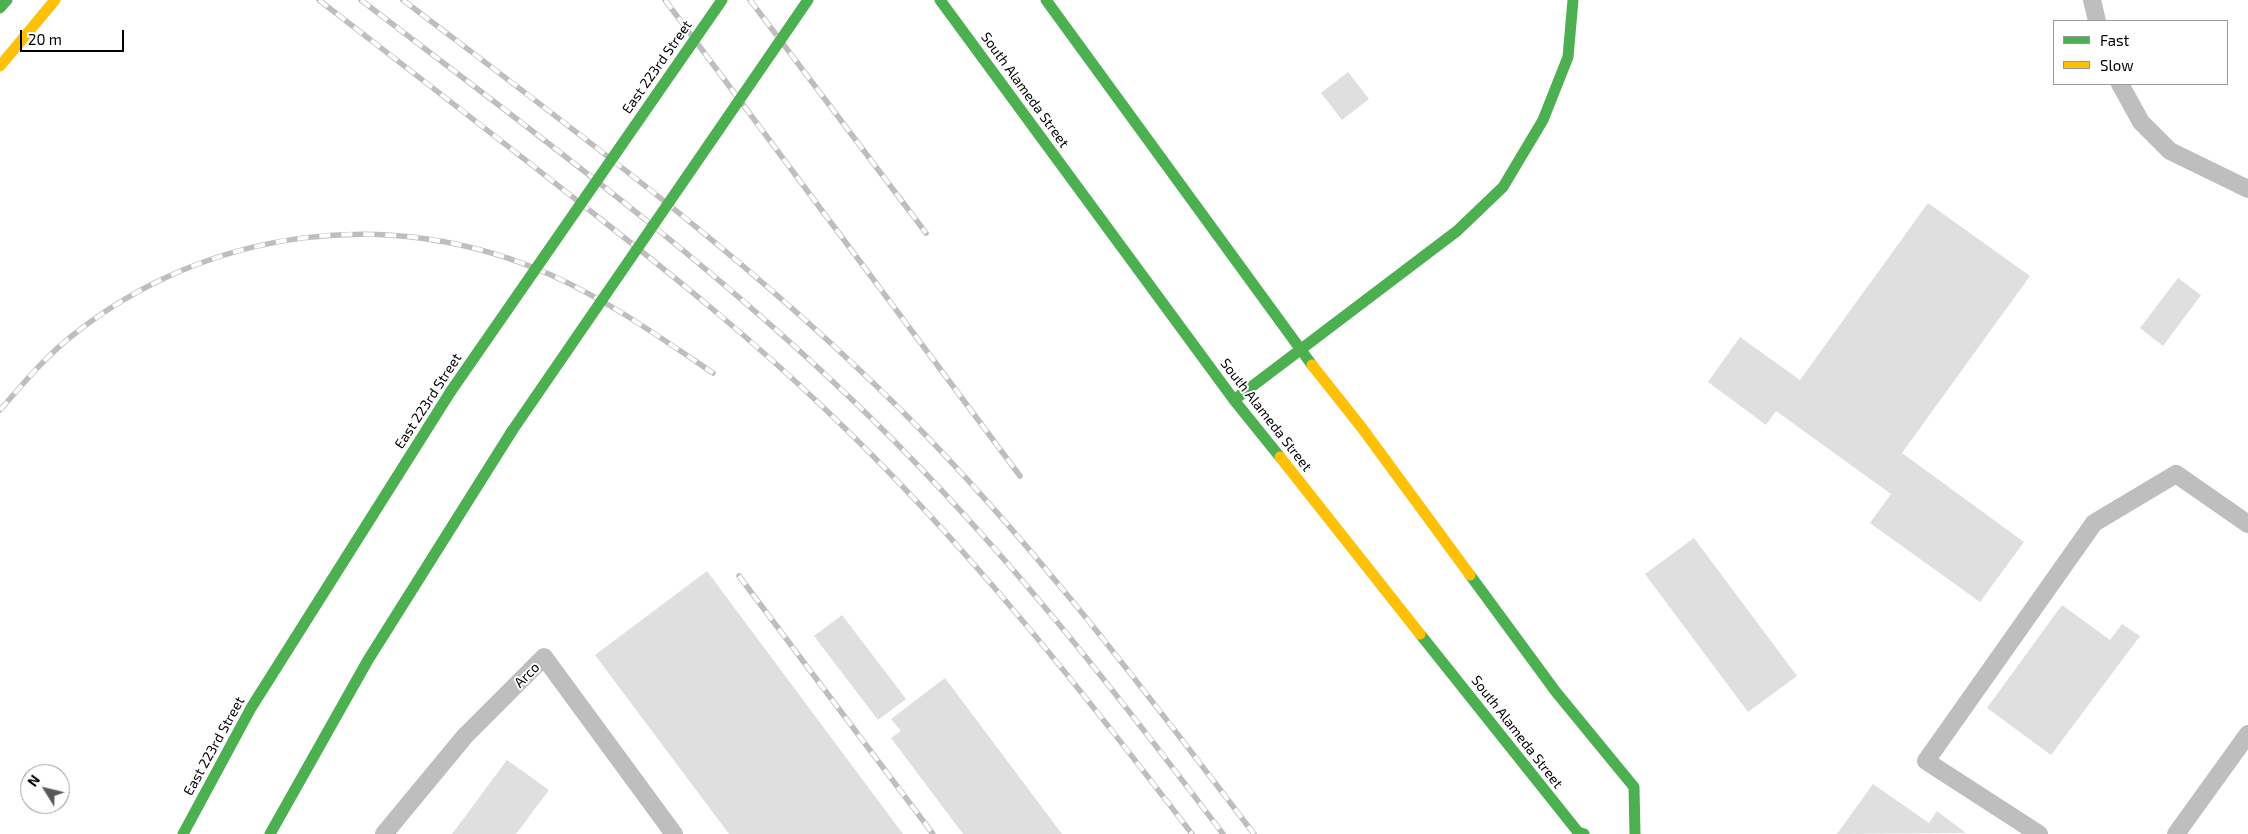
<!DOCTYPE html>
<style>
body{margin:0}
#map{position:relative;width:2248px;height:834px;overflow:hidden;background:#fff;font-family:"Exo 2",sans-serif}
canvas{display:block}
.legend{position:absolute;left:2053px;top:20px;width:175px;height:65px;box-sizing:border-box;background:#fff;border:1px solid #999;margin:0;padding:6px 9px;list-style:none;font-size:15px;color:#000}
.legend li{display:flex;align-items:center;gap:10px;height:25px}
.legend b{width:25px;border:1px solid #999}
.north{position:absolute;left:20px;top:764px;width:50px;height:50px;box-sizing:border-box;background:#fff;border:1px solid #999;border-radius:50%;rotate:306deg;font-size:14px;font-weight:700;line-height:20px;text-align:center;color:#000}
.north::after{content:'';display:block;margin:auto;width:18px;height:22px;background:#595959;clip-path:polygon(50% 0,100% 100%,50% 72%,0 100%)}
.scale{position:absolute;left:20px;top:30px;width:104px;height:22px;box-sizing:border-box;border:2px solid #000;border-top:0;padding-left:6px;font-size:15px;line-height:18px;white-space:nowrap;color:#000;-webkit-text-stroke:4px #fff;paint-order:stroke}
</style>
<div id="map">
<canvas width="2248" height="834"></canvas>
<ul class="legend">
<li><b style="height:6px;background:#4caf50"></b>Fast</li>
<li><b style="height:6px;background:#ffc107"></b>Slow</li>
</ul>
<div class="north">N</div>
<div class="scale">20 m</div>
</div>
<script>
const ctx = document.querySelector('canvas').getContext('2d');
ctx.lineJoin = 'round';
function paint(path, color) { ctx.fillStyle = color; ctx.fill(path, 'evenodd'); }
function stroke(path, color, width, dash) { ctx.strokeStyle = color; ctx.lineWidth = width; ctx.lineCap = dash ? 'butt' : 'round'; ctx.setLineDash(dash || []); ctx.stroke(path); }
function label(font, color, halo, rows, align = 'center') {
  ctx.font = font + ' "Exo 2",sans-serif'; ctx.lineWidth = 4; ctx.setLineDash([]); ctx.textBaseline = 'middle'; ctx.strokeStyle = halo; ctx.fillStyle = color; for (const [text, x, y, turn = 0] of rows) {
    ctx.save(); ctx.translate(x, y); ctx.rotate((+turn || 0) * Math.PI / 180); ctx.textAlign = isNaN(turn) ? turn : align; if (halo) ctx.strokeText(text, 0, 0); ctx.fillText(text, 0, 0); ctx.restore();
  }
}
const building = new Path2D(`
 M1348,72L1369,99L1342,120L1321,93Z
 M1928,203L2030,276L1902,453L2024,542L1980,602L1870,523L1891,494L1776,411L1766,425L1708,382L1740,337L1800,380Z
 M2178,278L2201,295L2163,346L2140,328Z
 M1694,538L1797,676L1748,712L1645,574Z
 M707,571L903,834H729L595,655Z
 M2062,605L2110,640L2122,624L2140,636L2051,755L1987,708Z
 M842,615L906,699L878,720L814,636Z
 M945,678L1062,834H963L891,738L901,731L891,719Z
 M507,760L549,790L516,834H452Z
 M1873,784L1929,823L1937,811L1966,833L1837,834Z`);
const lane = new Path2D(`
 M2092,0L2097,21
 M2120,84L2141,122L2170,151L2248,189
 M384,834L465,736L544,657L674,834
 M2039,834L1926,761L2094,523L2176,474L2248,524
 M2176,834L2248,734`);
const fast = new Path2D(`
 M940,0L1234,400L1280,457
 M1046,0L1312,365
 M0,8L7,0
 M1234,400L1457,231L1503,187L1543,120L1568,57L1573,0
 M1470,575L1556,692L1634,787L1635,834
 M1420,634L1578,832L1584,834
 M183,834L251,708L451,391
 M270,834L368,660L512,431`);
const slow = new Path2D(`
 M0,66L55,0
 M1312,365L1362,428L1470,575
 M1280,457L1420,634`);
const rail = new Path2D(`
 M319,0C412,72 506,144 598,217C676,278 754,341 826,410C962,539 1078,685 1192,834
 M361,0C536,134 714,264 871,418C1002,546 1113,688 1223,834
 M403,0C574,130 748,258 900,409C1031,540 1142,687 1254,834
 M665,0L1020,476
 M750,0L926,233
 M0,410C23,384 45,357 73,335C209,227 393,204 551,275C609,301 661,338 713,373
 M739,576L933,834`);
const fastBridge = new Path2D(`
 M451,391L722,0
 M512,431L808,0`);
const streetNames = [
 ["East 223rd Street",657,67,-55],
 ["South Alameda Street",1025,90,54],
 ["East 223rd Street",428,401,-57],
 ["South Alameda Street",1266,415,52],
 ["Arco",527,675,-45],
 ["South Alameda Street",1517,732,52],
 ["East 223rd Street",214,746,-61]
];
paint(building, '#dfdfdf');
stroke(lane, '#bebebe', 18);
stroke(fast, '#4caf50', 11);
stroke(slow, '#ffc107', 11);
stroke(rail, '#bebebe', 5.5);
stroke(rail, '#fff', 4, [11]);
stroke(fastBridge, '#4caf50', 11);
label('14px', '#000', '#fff', streetNames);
</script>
